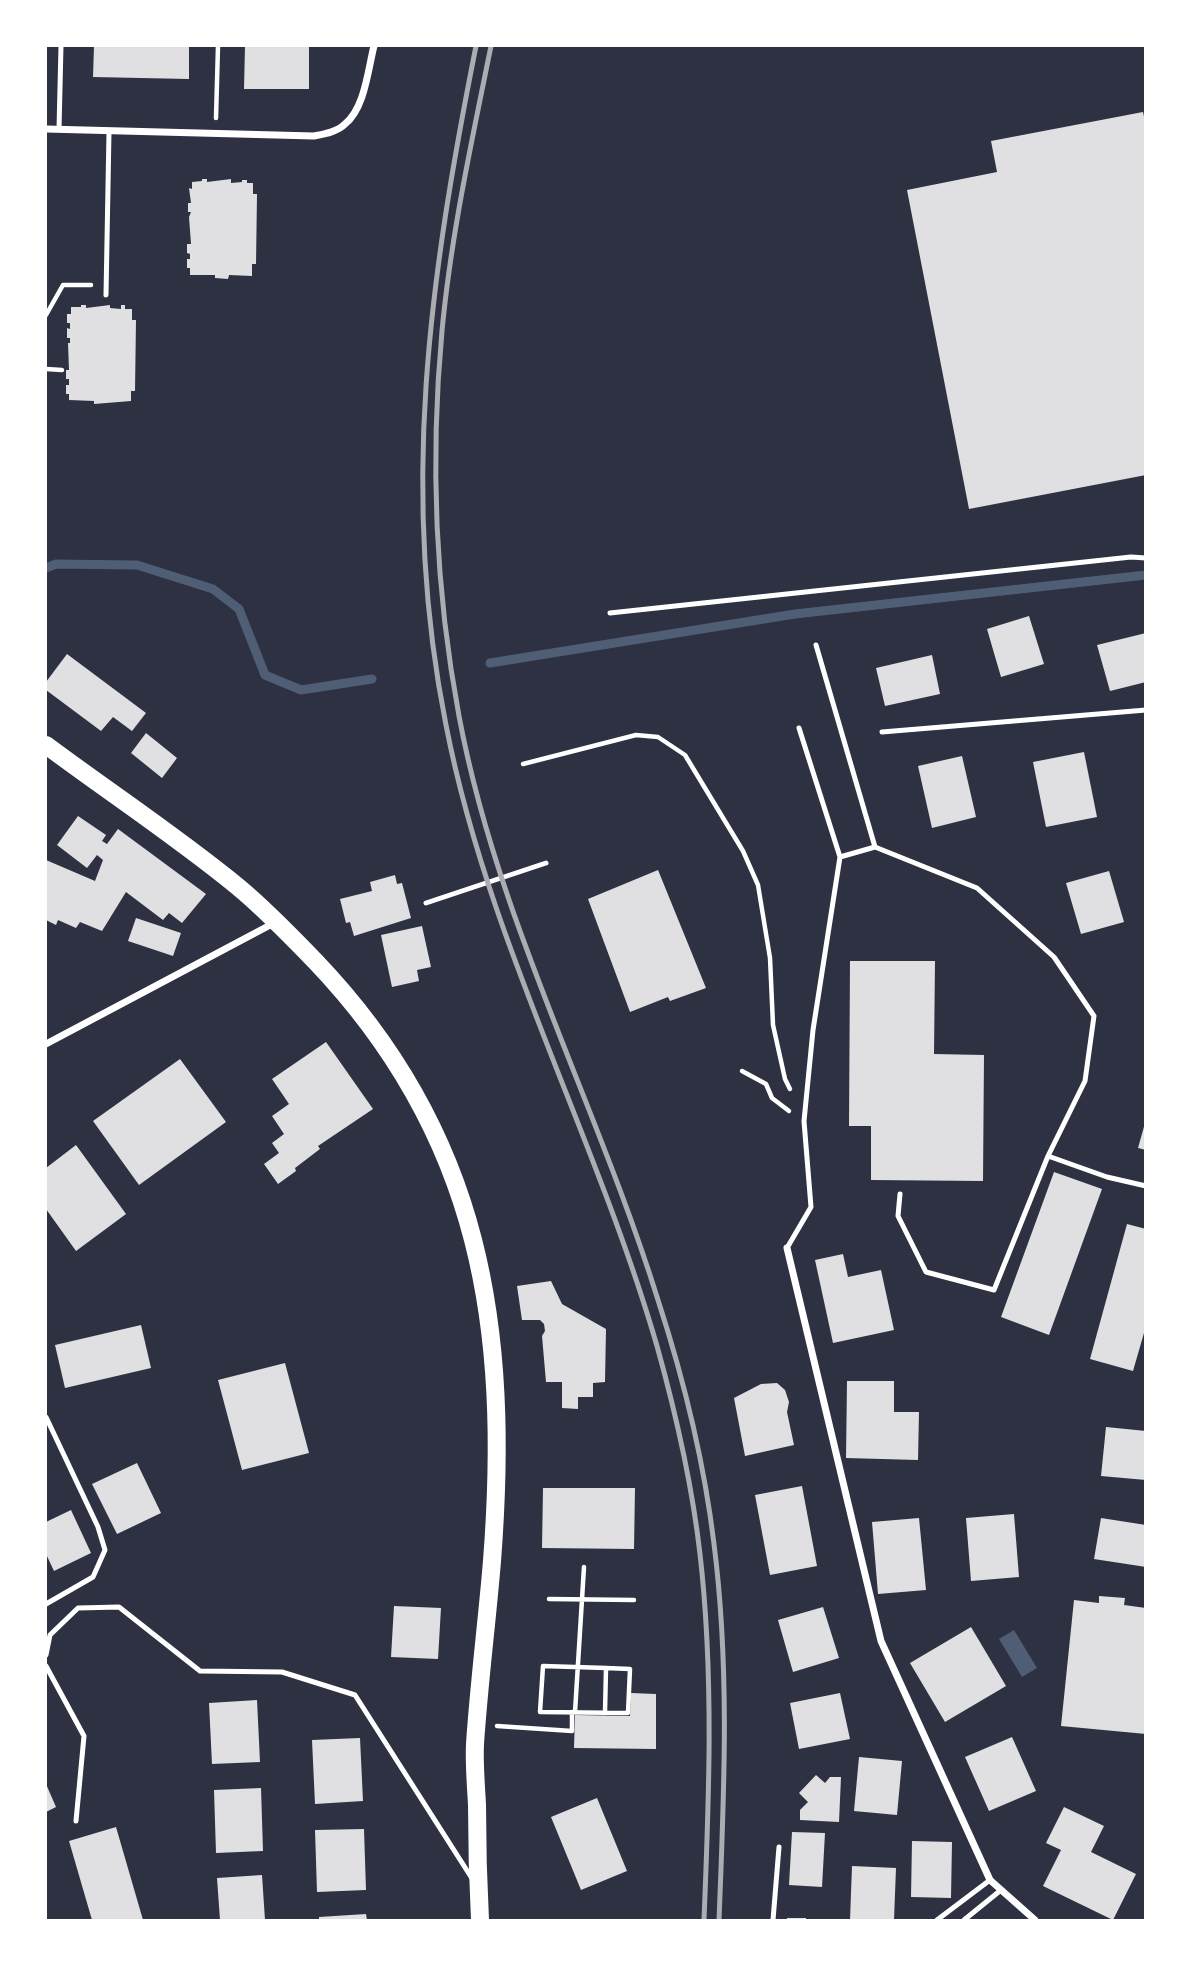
<!DOCTYPE html>
<style>
body{margin:0}
#map{position:relative;width:1191px;height:1966px;overflow:hidden;background:#2d3142;font-family:Arial,sans-serif}
canvas{display:block}
.frame{position:absolute;inset:0;border:47px solid #fff;pointer-events:none}
</style>
<div id="map">
<canvas width="1191" height="1966"></canvas>
<div class="frame"></div>
</div>
<script>
const ctx = document.querySelector('canvas').getContext('2d');
ctx.lineJoin = 'round';
function paint(path, color) { ctx.fillStyle = color; ctx.fill(path, 'evenodd'); }
function stroke(path, color, width, dash) { ctx.strokeStyle = color; ctx.lineWidth = width; ctx.lineCap = dash ? 'butt' : 'round'; ctx.setLineDash(dash || []); ctx.stroke(path); }
const water = new Path2D(`
 M1014,1630L1037,1668L1022,1677L999,1639Z`);
const stream = new Path2D(`
 M46,568L56,564L137,565L213,589L239,609L265,675L301,690L372,679
 M490,663L795,614L1146,575`);
const building = new Path2D(`
 M94,46H189V79L93,77Z
 M245,46H309V89H244Z
 M1143,112L1146,126V475L969,509L907,190L997,172L991,141Z
 M202,179H207V182L231,179V183L242,182V180H247V183H253V194H257L256,264H252V276L229,275L228,279L215,278V275H190V268H187V259H190V254L187,253V244H191L189,217L191,212H188V203H191L189,188L192,189V182L202,181Z
 M81,305H86V308L110,305V308L121,309V305H125V309H132V320H136L135,391H131V401L94,404V401L69,400V394H66V385H69V379H66V370H69L68,343H70V338H67V328L70,329V323H67V314H71V307H81Z
 M1029,616L1044,664L1001,677L987,629Z
 M1146,633V682L1110,691L1097,645Z
 M67,654L146,713L132,731L113,717L101,731L46,690V682Z
 M932,655L940,694L885,706L876,668Z
 M146,733L177,758L162,778L131,753Z
 M1084,752L1097,817L1046,827L1033,762Z
 M962,756L976,817L932,828L918,766Z
 M78,816L106,835L102,841L107,844L118,829L206,894L182,923L169,913L163,920L126,892L102,931L80,922L76,928L58,920L56,925L46,920V860L95,881L103,860L97,855L87,868L57,845Z
 M658,870L706,988L670,1001L668,997L630,1012L588,899Z
 M1109,871L1124,922L1081,934L1066,883Z
 M395,875L397,884L402,883L411,918L354,936L350,922L346,923L340,899L372,891L370,882Z
 M136,918L181,933L173,956L128,941Z
 M422,926L431,967L417,970L419,981L392,987L381,935Z
 M850,961H935L934,1054L984,1055L983,1181L871,1180V1126H849Z
 M326,1042L373,1109L318,1146L320,1149L295,1168L296,1171L278,1184L264,1164L279,1153L272,1143L284,1134L272,1116L289,1104L272,1079Z
 M180,1059L226,1122L139,1185L93,1121Z
 M1145,1123H1146V1150L1138,1148Z
 M76,1145L126,1214L76,1251L46,1209V1168Z
 M1054,1172L1102,1189L1049,1335L1001,1317Z
 M1127,1224L1146,1229V1326L1133,1371L1090,1359Z
 M843,1254L848,1277L881,1270L894,1330L833,1343L815,1260Z
 M551,1281L562,1304L606,1329L605,1382L593,1383V1397H578V1409L562,1408V1382H546L542,1336L545,1331L544,1324L540,1320H522L517,1286Z
 M141,1325L151,1368L65,1388L55,1345Z
 M285,1363L309,1453L242,1470L218,1380Z
 M847,1381H894V1412H919L918,1460L846,1458Z
 M777,1383L785,1390L789,1402L787,1412L794,1445L745,1456L734,1398L761,1384Z
 M1106,1427L1146,1431V1480L1101,1476Z
 M137,1463L161,1513L117,1534L92,1484Z
 M802,1486L817,1566L770,1575L755,1495Z
 M543,1488H635L634,1549L542,1548Z
 M71,1510L91,1553L54,1571L46,1554V1522Z
 M1014,1514L1019,1577L971,1581L966,1518Z
 M919,1518L926,1590L878,1594L872,1522Z
 M1101,1518L1146,1525V1567L1094,1559Z
 M1099,1596L1125,1598L1124,1605L1146,1608V1734L1061,1726L1074,1600L1099,1603Z
 M394,1606L441,1608L438,1659L391,1657Z
 M823,1607L839,1658L793,1672L778,1620Z
 M971,1627L1006,1686L945,1722L910,1663Z
 M631,1693L656,1694V1749L574,1748L575,1715L630,1716Z
 M840,1693L850,1739L799,1749L790,1703Z
 M257,1700L260,1762L212,1764L209,1703Z
 M1012,1737L1036,1791L989,1811L965,1757Z
 M360,1738L363,1801L315,1804L312,1740Z
 M859,1757L902,1761L897,1815L854,1811Z
 M816,1775L825,1783L830,1777H841L839,1822L800,1820V1810L808,1802L799,1793Z
 M46,1784L56,1807L46,1812Z
 M261,1788L263,1851L216,1853L214,1790Z
 M597,1798L627,1871L581,1890L551,1817Z
 M1064,1807L1104,1826L1091,1852L1136,1874L1113,1920L1043,1886L1061,1850L1046,1843Z
 M116,1827L143,1920H92L69,1841Z
 M364,1829L366,1890L317,1892L315,1830Z
 M792,1832L825,1833L822,1887L789,1885Z
 M912,1841L952,1842L951,1898L911,1897Z
 M852,1866L896,1868L894,1920H850Z
 M262,1875L265,1920H220L217,1878Z
 M366,1914L367,1920H319V1917Z
 M787,1918H806V1920H787Z`);
const path = new Path2D(`
 M216,118L218,46
 M46,315L63,285H91
 M46,369L62,370
 M523,764L636,735L658,737L685,755L743,851L758,885L770,958L773,1025L785,1079L790,1089
 M742,1071L766,1084L772,1098L789,1111
 M549,1599L634,1600
 M575,1712L584,1567
 M605,1713L606,1668L543,1666L540,1712L628,1713L630,1669L606,1668
 M497,1726L572,1731V1712`);
const service = new Path2D(`
 M59,129L61,46
 M106,295L109,132
 M610,613L1131,557L1146,558
 M816,645L875,847
 M799,728L840,857
 M882,732L1146,710
 M426,903L546,863
 M1048,1156L1107,1177L1146,1186
 M787,1248L811,1207L804,1121L813,1030L840,857L875,847L977,888L1054,957L1094,1016L1085,1081L1048,1156L994,1290L926,1272L898,1216L900,1194
 M46,1417L98,1527L105,1550L93,1577L46,1604
 M46,1655L50,1635L78,1608L119,1607L200,1671L282,1672L355,1695L473,1880
 M46,1666L84,1736L76,1821
 M773,1920L779,1847
 M937,1920L990,1880
 M964,1920L1001,1890`);
const minor = new Path2D(`
 M46,129L314,136C324,134 337,132 345,124C365,108 368,69 374,46
 M46,1044L274,923
 M787,1248L881,1641L990,1880L1035,1920`);
const primary = new Path2D(`
 M46,745C109,792 176,836 237,886C265,909 291,936 316,962C482,1136 510,1329 492,1561C487,1622 479,1683 475,1744C474,1764 476,1785 477,1805C477,1843 478,1882 480,1920`);
const rail = new Path2D(`
 M476,46C430,277 399,491 446,725C488,941 596,1136 657,1346C676,1414 692,1484 700,1554C714,1676 709,1798 704,1920
 M491,46C472,140 451,235 442,331C430,460 435,588 459,716C497,919 597,1104 658,1300C684,1380 704,1461 714,1544C730,1669 724,1795 719,1920`);
paint(water, '#4f5d75');
stroke(stream, '#4f5d75', 9);
paint(building, '#e0e0e3');
stroke(path, '#fff', 4.5);
stroke(service, '#fff', 5);
stroke(minor, '#fff', 7);
stroke(primary, '#fff', 18);
stroke(rail, '#abadb3', 5);
</script>
